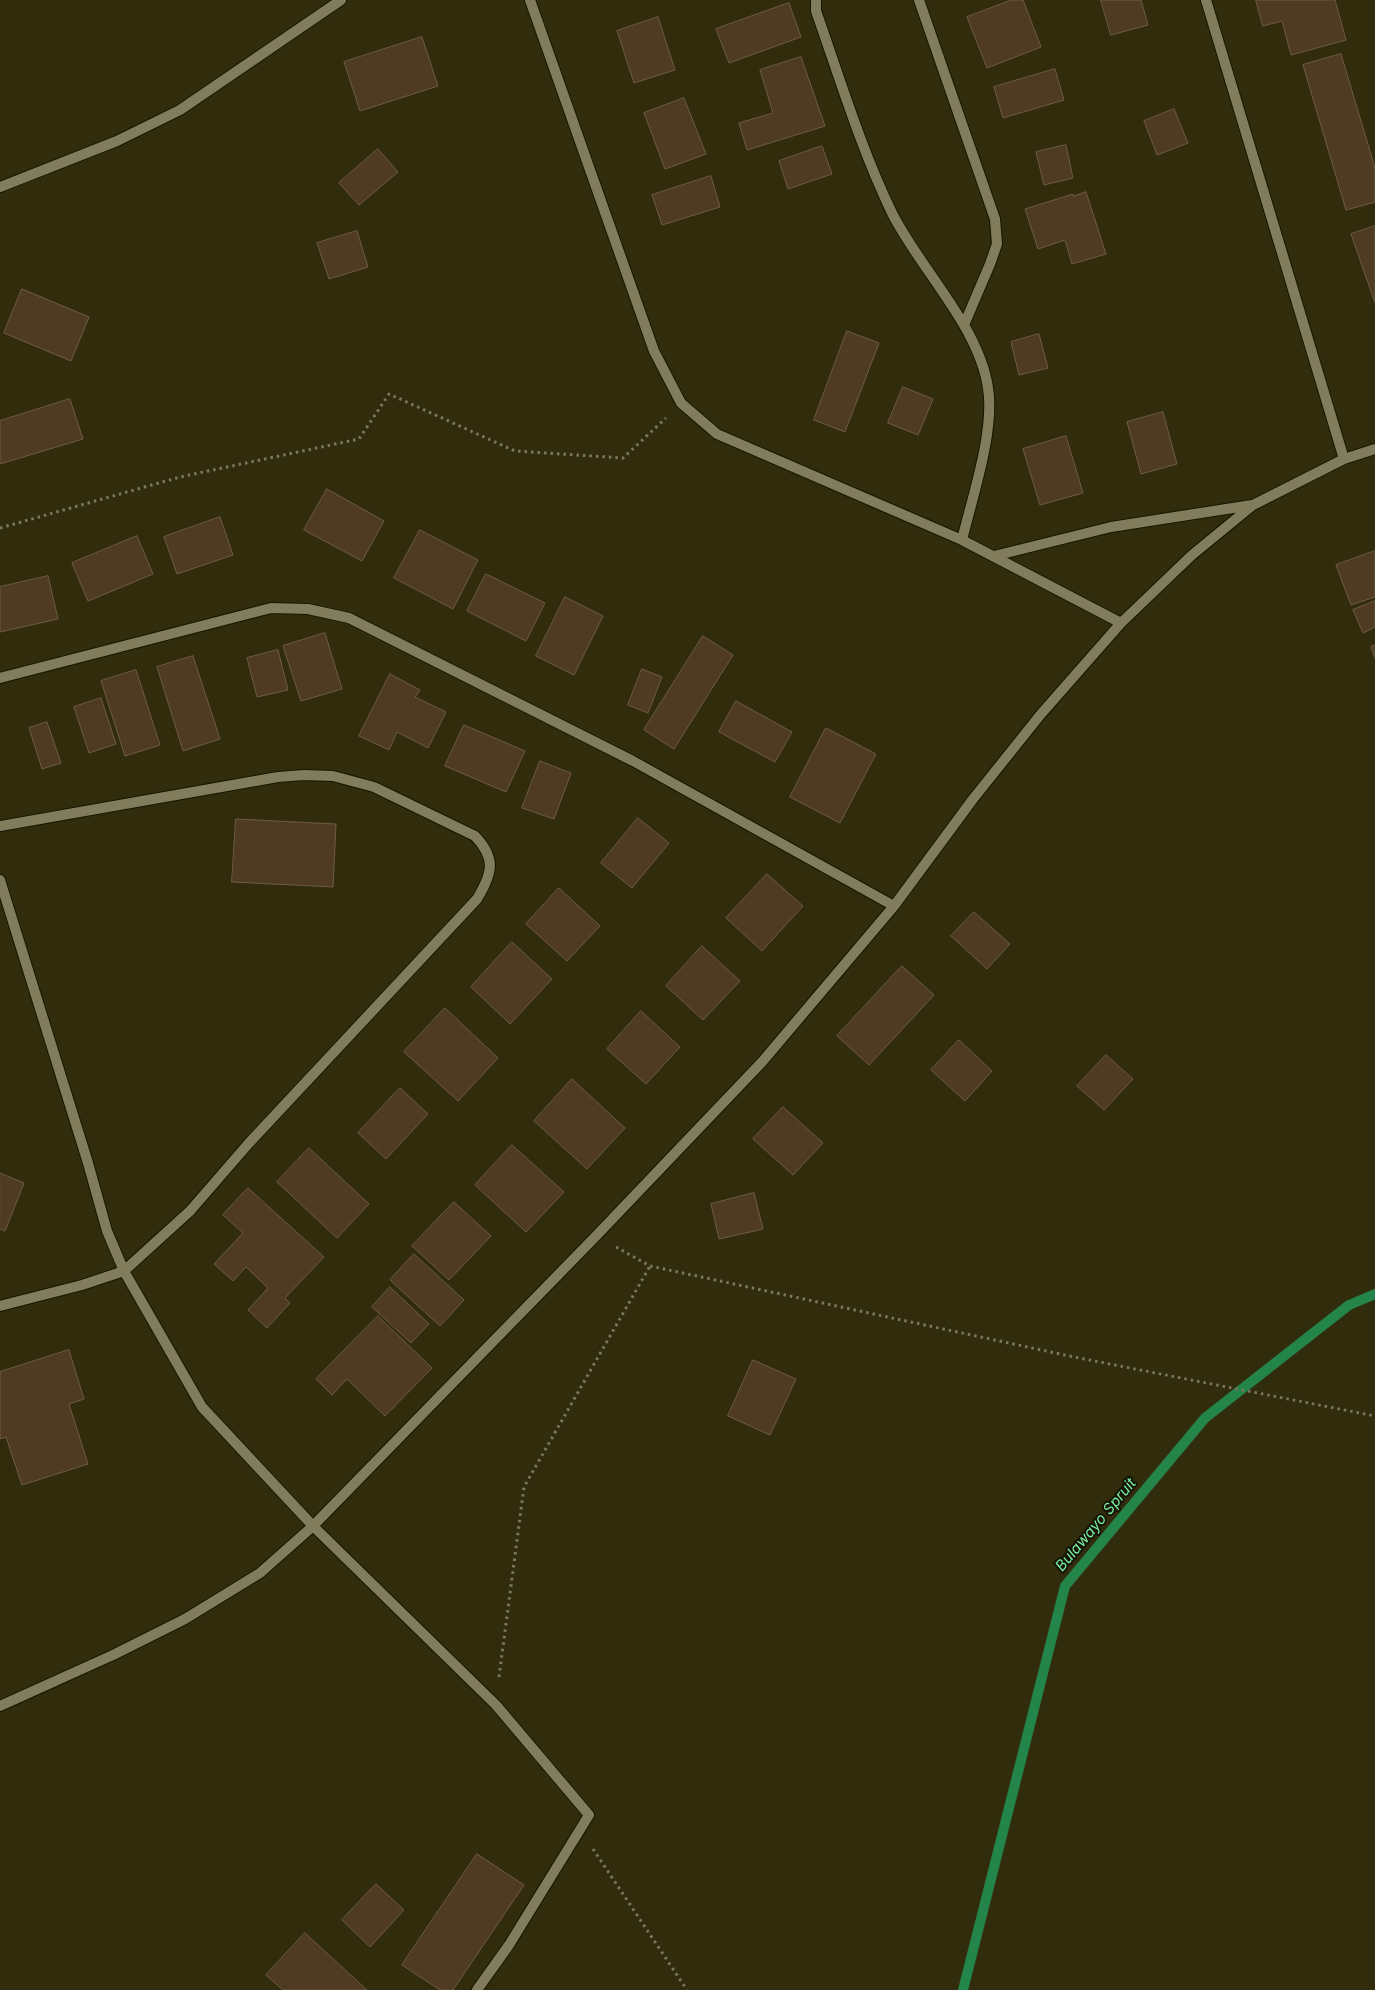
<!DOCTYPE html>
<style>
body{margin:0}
canvas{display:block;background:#312c0c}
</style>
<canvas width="1375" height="1990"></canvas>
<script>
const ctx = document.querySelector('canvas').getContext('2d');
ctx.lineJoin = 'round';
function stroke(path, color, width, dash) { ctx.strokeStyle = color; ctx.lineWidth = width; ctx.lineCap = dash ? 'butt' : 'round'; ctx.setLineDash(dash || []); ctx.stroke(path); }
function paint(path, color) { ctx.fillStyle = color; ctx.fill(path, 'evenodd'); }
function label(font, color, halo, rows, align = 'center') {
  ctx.font = font + ' Inter,sans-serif'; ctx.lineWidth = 4; ctx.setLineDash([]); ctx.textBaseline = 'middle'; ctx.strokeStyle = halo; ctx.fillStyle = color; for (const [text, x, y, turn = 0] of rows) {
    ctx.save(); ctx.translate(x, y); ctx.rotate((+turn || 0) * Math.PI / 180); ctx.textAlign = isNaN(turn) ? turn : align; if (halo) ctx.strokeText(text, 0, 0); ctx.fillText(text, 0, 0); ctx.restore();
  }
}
const stream = new Path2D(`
 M963,1990L1065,1586L1205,1418L1349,1305L1375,1294`);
const building = new Path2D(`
 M1012,0H1023L1041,47L987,68L967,17Z
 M1101,0H1141L1148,25L1111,35Z
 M1256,0H1335L1346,40L1291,55L1282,21L1263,26Z
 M789,3L801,37L729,63L716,29Z
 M658,17L675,70L634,83L617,31Z
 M422,37L438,86L360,111L344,62Z
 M1341,54L1375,168V202L1346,210L1303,65Z
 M801,57L825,126L747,150L739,123L773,113L760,70Z
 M1055,69L1064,100L1003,118L994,87Z
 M684,98L706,154L665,169L644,113Z
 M1174,109L1188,143L1157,155L1144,121Z
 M1066,145L1073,178L1044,185L1036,152Z
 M822,146L832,174L788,189L779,161Z
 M378,149L398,172L359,205L339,183Z
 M711,176L720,207L662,225L652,195Z
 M1086,192L1106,254L1072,264L1065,240L1038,249L1025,209L1073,194V196Z
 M1375,226V303L1351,234Z
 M357,231L368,267L329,279L317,243Z
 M22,289L89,317L71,361L4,333Z
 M847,331L879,343L845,432L814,420Z
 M1039,334L1048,368L1019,375L1011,342Z
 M903,387L933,399L918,435L888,423Z
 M70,399L83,439L0,464V421Z
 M1163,412L1177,464L1141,474L1127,422Z
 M1066,436L1083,493L1040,505L1023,449Z
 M327,489L384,521L362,561L304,530Z
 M220,517L233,555L177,574L164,537Z
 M420,530L478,560L453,609L394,578Z
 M137,536L153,574L88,601L72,563Z
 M1375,551V597L1351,605L1336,565Z
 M486,574L545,603L526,641L467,611Z
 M48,576L58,619L0,632V587Z
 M565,597L603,616L574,675L536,656Z
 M1375,601V627L1363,633L1353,610Z
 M325,633L342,689L301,701L283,646Z
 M703,636L733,655L674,749L644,730Z
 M1375,645V658L1371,647Z
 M278,650L288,690L257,697L247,658Z
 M193,656L220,739L183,751L157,667Z
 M642,669L662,677L648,713L628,705Z
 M136,670L160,745L125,756L101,681Z
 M390,674L420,690L415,697L446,712L428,748L397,732L389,750L359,736Z
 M101,698L116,744L89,753L74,707Z
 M736,701L792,732L775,762L719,732Z
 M47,722L61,763L42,769L29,728Z
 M464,725L525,751L506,792L445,766Z
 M826,728L876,754L840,823L790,797Z
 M540,761L571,773L554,819L522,808Z
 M638,818L669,843L632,888L601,863Z
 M236,819L336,824L333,887L232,882Z
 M767,874L803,906L762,951L726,918Z
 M559,888L600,926L567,961L526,924Z
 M974,912L1010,944L987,969L951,936Z
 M512,942L552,979L510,1024L471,987Z
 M702,946L740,981L703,1020L666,986Z
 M902,966L934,995L869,1065L837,1036Z
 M445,1008L498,1058L458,1101L404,1052Z
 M641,1011L680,1047L646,1084L607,1049Z
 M959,1040L992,1071L965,1101L931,1070Z
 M1106,1055L1133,1079L1104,1110L1077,1086Z
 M572,1079L625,1128L587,1169L534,1121Z
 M400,1088L428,1114L386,1159L358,1133Z
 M783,1107L823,1143L793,1175L753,1139Z
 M512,1145L564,1192L526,1232L475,1185Z
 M309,1148L369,1204L337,1238L277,1182Z
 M0,1173L24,1183L5,1231L0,1229Z
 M248,1188L324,1257L285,1298L290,1303L267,1328L248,1310L268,1288L246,1267L233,1281L214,1264L243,1233L223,1215Z
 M754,1193L763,1229L719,1239L711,1204Z
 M454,1202L491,1236L449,1280L412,1246Z
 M414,1254L464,1300L440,1326L390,1280Z
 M390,1287L429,1324L411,1343L372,1307Z
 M378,1316L432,1368L385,1416L347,1379L332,1395L316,1379Z
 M69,1350L84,1399L69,1404L88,1464L22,1485L6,1437L0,1439V1372Z
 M753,1360L796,1379L770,1435L728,1416Z
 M477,1854L524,1885L453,1990H440L402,1965Z
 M376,1884L404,1910L370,1947L342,1920Z
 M305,1933L367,1990H283L266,1975Z`);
const path = new Path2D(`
 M0,528L180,477L359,439L389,394L515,451L623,458L666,418
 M616,1247L650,1266L1074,1357L1375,1416
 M499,1677L524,1487L650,1266
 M593,1849L687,1990`);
const minor = new Path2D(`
 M530,0L654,351L681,403L717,434L962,540L1121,623
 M816,0V11C840,79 861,149 892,213C920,269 979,326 988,388C995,431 972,498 962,540
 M919,0L995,219L997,244L990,264L964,325
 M1206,0L1344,459
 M0,187L117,141L180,110L341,0
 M994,556L1111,527L1252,505
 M0,678L271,608L308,609L349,618L633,761L894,906
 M0,826L278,777L304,775L333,776L374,787L475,836C497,859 492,874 477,899L249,1143L190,1211L124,1271L82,1285L0,1306
 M0,880L88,1163L107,1231L124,1271L202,1407L313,1526L496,1705L589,1815L509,1945L477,1990
 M0,1706L113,1655L185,1619L260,1573L313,1526L596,1236L762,1062L894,906L973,799L1041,714L1121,623L1192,555L1253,505L1344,459L1375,449`);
const waterNames = [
 ["Bulawayo Spruit",1096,1525,-50]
];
stroke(stream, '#24854b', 10);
paint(building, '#4e3b21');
stroke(building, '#6f5b40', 1);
stroke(minor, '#191400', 12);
stroke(path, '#7c775e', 3, [2.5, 4]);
stroke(minor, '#817c5b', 10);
label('italic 15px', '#78ee9f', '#161407', waterNames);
</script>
